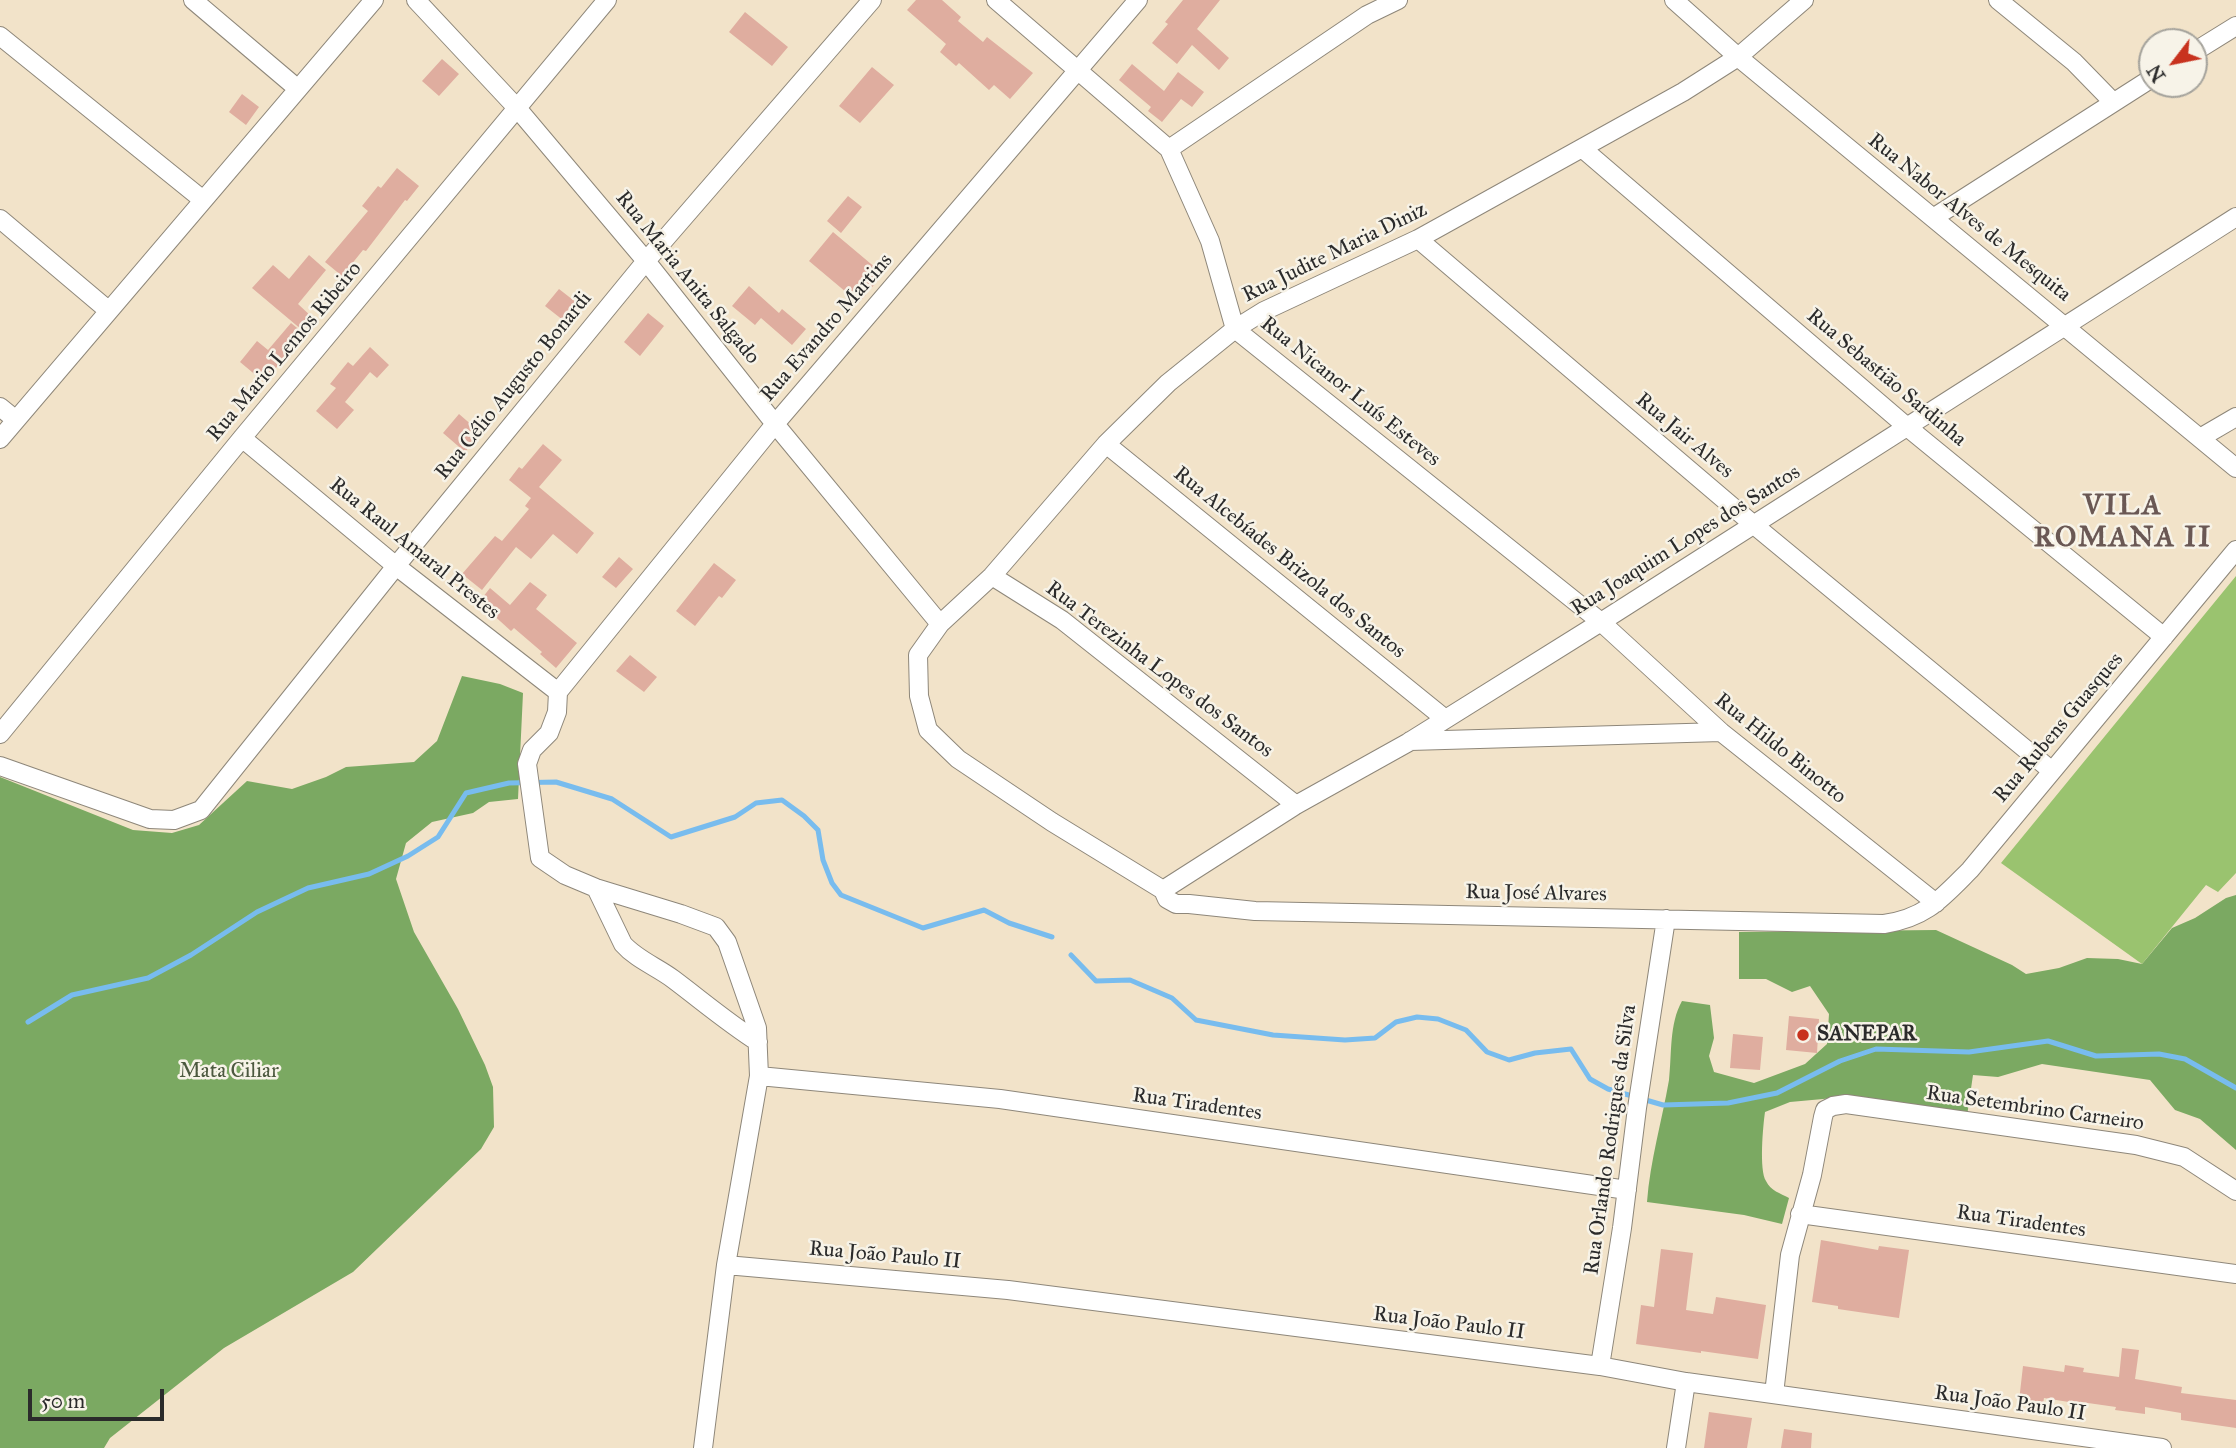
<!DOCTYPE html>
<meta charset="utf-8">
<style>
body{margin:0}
#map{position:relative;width:2236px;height:1448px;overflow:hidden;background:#f2e3c9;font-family:"IM FELL Great Primer",serif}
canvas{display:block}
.north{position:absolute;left:2138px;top:28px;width:70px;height:70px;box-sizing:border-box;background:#f7f3e8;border:2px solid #a5a39c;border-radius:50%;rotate:238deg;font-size:19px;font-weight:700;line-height:28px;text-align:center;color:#2b2b2b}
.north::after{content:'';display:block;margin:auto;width:24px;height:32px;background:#c8321e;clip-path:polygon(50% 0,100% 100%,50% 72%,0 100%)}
.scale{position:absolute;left:28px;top:1389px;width:136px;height:32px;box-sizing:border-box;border:4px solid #2b2b2b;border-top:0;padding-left:9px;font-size:21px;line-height:24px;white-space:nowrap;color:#2b2b2b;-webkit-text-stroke:5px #f7f3e8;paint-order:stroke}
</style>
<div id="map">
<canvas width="2236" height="1448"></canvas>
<div class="north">N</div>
<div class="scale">50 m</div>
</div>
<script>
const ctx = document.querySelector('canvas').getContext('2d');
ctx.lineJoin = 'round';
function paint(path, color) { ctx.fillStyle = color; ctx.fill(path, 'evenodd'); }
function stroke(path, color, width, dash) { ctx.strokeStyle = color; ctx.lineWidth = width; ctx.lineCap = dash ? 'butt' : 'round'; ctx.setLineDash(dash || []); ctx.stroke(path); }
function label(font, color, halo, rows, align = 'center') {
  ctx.font = font + ' "IM FELL Great Primer",serif'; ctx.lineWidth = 5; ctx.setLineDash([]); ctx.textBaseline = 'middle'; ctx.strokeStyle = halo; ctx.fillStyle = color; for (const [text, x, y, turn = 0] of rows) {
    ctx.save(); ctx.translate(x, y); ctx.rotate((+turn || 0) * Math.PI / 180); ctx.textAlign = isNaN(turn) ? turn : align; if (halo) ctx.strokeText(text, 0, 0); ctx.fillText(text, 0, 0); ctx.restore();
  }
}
const green = new Path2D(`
 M2236,576V873L2218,892L2206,885L2142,964L2001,863Z`);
const forest = new Path2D(`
 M462,676L500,684L523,693L518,799L489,802L473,813L432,822L406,843L396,879L414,932L458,1009L485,1065L493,1087L494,1127L481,1149L353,1272L224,1348L110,1438L104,1448H0V777L133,830L172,833L199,825L247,781L292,789L326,777L346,767L414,762L437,741Z
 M2236,895V1150L2200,1119L2175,1110L2150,1080L2042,1064L1998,1077L1973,1075L1967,1116L1897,1107L1856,1096L1790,1102L1765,1112C1763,1126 1759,1170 1766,1181C1771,1191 1780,1193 1789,1198L1782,1224L1744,1215L1647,1202C1650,1161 1662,1121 1669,1080C1672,1054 1669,1024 1682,1001L1710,1005L1714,1038L1709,1056L1714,1072L1754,1083L1805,1064L1827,1044L1829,1014L1810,986L1792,992L1766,979H1739V932L1936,930L2012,965L2026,974L2059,968L2087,958L2118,959L2142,964L2172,928L2195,918L2226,898Z`);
const stream = new Path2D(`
 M1071,955L1096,981L1130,980L1172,998L1196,1020L1273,1035L1345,1040L1375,1038L1396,1022L1417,1017L1438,1019L1466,1030L1487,1052L1509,1060L1535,1053L1571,1049L1590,1079L1608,1089L1663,1105L1728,1103L1777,1093L1840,1061L1876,1049L1969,1052L2048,1041L2096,1056L2159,1054L2185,1059L2236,1088
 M28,1022L72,995L148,978L191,955L257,912L308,888L369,874L408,856L438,837L466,793L509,783L556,782L612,799L671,837L735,817L756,803L782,800L804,816L818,830L823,860L832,883L841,895L923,928L984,910L1009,923L1052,937`);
const building = new Path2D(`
 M916,0H942L961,17L958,21L983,42L987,37L1033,73L1010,99L994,85L989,90L959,63L956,66L940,52L946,44L907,10Z
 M1183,0H1220L1197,29L1229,58L1219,70L1192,45L1177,64L1152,43L1168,24L1165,22Z
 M745,12L788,47L772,66L729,32Z
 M442,59L459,74L439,96L422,81Z
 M1132,64L1164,91L1178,72L1204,92L1192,107L1181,99L1162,122L1148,111L1151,107L1119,80Z
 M872,67L894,85L860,123L839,106Z
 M242,94L259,107L246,125L229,112Z
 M397,168L419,186L407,201L405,200L366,251L363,250L342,276L325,262L368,211L362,206L378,186L381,188Z
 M848,196L862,207L841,233L827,221Z
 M833,232L883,274L859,303L809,261Z
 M309,255L326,270L298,304L313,318L302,330L252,288L273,265L289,279Z
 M749,286L779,313L782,309L806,329L792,345L761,318L755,325L732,306Z
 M559,289L582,307L568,324L545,306Z
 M648,313L664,326L640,356L624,342Z
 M291,323L307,336L289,357L287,355L264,382L240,362L257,341L268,350Z
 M370,347L389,365L377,378L370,372L345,402L354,410L337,429L316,411L336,388L330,384L348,362L353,366Z
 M459,414L481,433L465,452L443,433Z
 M543,444L562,460L539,487L594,533L577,554L553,534L531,559L516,547L482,590L462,574L495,536L502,541L529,509L525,506L531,498L509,480L519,467L522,469Z
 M619,557L633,569L616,588L602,577Z
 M714,563L736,580L722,598L719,596L695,626L676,611Z
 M530,582L547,595L536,609L577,643L556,668L540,654L542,652L514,628L511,631L479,602L490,588L510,605Z
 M630,655L657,677L644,692L616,671Z
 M1789,1016L1819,1019L1817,1053L1786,1050Z
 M1733,1034L1763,1037L1760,1070L1730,1068Z
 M1821,1240L1878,1250L1879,1246L1909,1250L1899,1318L1838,1309V1306L1812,1302Z
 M1661,1249L1693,1253L1686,1310L1713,1314L1716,1297L1766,1305L1758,1359L1701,1351V1353L1636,1344L1641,1305L1654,1307Z
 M2122,1348L2139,1350L2135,1379L2182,1387L2181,1393L2236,1400V1428L2181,1420V1413L2145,1407V1414L2115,1410L2116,1407L2081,1402V1404L2044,1398L2043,1404L2019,1401L2023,1366L2064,1372L2065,1365L2084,1368L2083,1372L2119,1377Z
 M1709,1412L1752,1418L1747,1448H1704Z
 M1784,1429L1812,1433L1811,1448H1781Z`);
const minor = new Path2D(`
 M193,0L298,89
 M416,0L517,108L646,261L775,424L940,624
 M996,0L1169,149L1210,241L1235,329L1601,622L1721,732L1936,903
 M1674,0L1738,57L2236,468
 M1998,0L2074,62L2113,102
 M0,36L203,200
 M2194,52L2236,26
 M1169,149L1367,15L1398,0
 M1583,149L1906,426L2164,637
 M2236,217L1601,622L1409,742L1296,805L1163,890L1167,899L1176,904H1189L1255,911L1884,924C1926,918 1942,898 1970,870L2236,550
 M1933,218L2152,78
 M0,219L109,311
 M1418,239L1754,525L2052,771
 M0,407L16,420
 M242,438L396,566L558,692
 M2200,438L2236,417
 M0,439L374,0
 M1106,444L1444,718
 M992,576L1062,620L1296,805
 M558,692L775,424L1138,0
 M558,692L557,712L549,733L532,750L527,764L540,858L565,875L596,888L681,914L716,927L727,942L757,1028L759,1076L726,1265L703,1448
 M0,734L242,438L607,0
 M1410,741L1721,732
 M0,766L150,819L174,820L201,810L396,566L646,261L872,0
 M596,888L623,944C636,959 657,967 673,979C701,1000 728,1023 758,1042
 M1163,890L1052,822L958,759L928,730L919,696L918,655L940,624L992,576L1106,444L1168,383L1235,329L1264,311L1418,239L1683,92L1738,57L1804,0
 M759,1076L1000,1099L1627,1190
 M1800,1214L2236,1274
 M726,1265L1008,1290L1600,1366L1686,1382L2162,1448
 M1600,1366L1622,1228L1637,1108L1666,919
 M1774,1394L1790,1255L1812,1175L1823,1117L1825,1110L1833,1106L1846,1104L2136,1145L2184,1157L2236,1191
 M1676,1448L1686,1382`);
const markers = [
 [1803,1035,7,"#c8321e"]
];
const streetNames = [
 ["Rua Nabor Alves de Mesquita",1969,218,39],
 ["Rua Judite Maria Diniz",1335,253,-26],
 ["Rua Maria Anita Salgado",687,278,51],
 ["Rua Evandro Martins",827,328,-49],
 ["Rua Mario Lemos Ribeiro",285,352,-50],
 ["Rua Sebastião Sardinha",1886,378,40],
 ["Rua Célio Augusto Bonardi",514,386,-51],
 ["Rua Nicanor Luís Esteves",1350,392,39],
 ["Rua Jair Alves",1684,436,40],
 ["Rua Joaquim Lopes dos Santos",1686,541,-32],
 ["Rua Raul Amaral Prestes",414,549,39],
 ["Rua Alcebíades Brizola dos Santos",1289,563,39],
 ["Rua Terezinha Lopes dos Santos",1159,670,37],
 ["Rua Rubens Guasques",2059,728,-50],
 ["Rua Hildo Binotto",1780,749,39],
 ["Rua José Alvares",1536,894,1],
 ["Rua Tiradentes",1197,1105,8],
 ["Rua Setembrino Carneiro",2035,1109,8],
 ["Rua Orlando Rodrigues da Silva",1611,1140,-82],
 ["Rua Tiradentes",2021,1222,8],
 ["Rua João Paulo II",885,1256,5],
 ["Rua João Paulo II",1449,1324,7],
 ["Rua João Paulo II",2010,1404,8]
];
const poiNames = [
 ["SANEPAR",1817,1035]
];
const parkNames = [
 ["Mata Ciliar",229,1072]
];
const districtNames = [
 ["VILA",2123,507],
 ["ROMANA II",2123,539]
];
paint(green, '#9ac36f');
paint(forest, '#7ba962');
stroke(stream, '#78bcee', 5);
paint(building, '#dfad9f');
stroke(minor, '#8e877a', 20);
stroke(minor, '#fff', 18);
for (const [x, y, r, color] of markers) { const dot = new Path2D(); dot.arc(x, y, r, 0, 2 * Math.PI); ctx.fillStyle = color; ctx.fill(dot); stroke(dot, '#f7f3e8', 2.5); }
label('21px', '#2b2b2b', '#f7f3e8', streetNames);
label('bold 21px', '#2b2b2b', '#f7f3e8', poiNames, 'left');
label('21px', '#4c593f', '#f7f3e8', parkNames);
ctx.letterSpacing = '2px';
label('bold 28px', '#6a5854', '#f7f3e8', districtNames);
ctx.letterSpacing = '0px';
</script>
